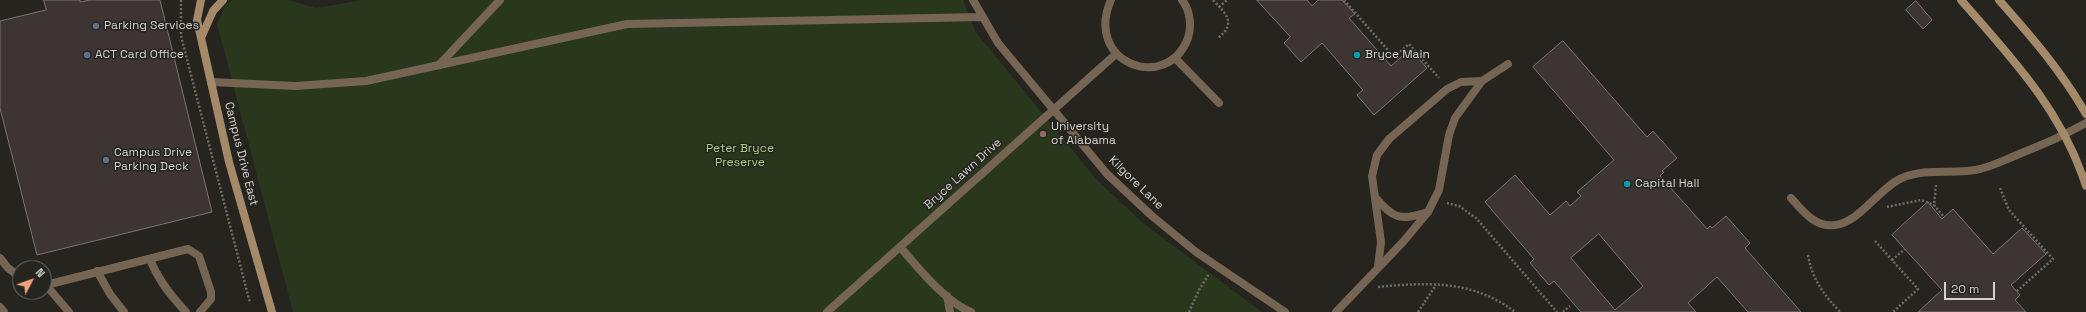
<!DOCTYPE html>
<style>
body{margin:0}
#map{position:relative;width:2086px;height:312px;overflow:hidden;background:#25241f;font-family:"Space Grotesk",sans-serif}
canvas{display:block}
.north{position:absolute;left:12px;top:260px;width:40px;height:40px;box-sizing:border-box;background:#25241f;border:1px solid #6a6a65;border-radius:50%;rotate:49deg;font-size:11px;font-weight:700;line-height:16px;text-align:center;color:#d2d2ce}
.north::after{content:'';display:block;margin:auto;width:14px;height:18px;background:#f0a378;clip-path:polygon(50% 0,100% 100%,50% 72%,0 100%)}
.scale{position:absolute;left:1944px;top:282px;width:51px;height:18px;box-sizing:border-box;border:2px solid #d2d2ce;border-top:0;padding-left:5px;font-size:12px;line-height:14px;white-space:nowrap;color:#d2d2ce;-webkit-text-stroke:3px #25241f;paint-order:stroke}
</style>
<div id="map">
<canvas width="2086" height="312"></canvas>
<div class="north">N</div>
<div class="scale">20 m</div>
</div>
<script>
const ctx = document.querySelector('canvas').getContext('2d');
ctx.lineJoin = 'round';
function paint(path, color) { ctx.fillStyle = color; ctx.fill(path, 'evenodd'); }
function stroke(path, color, width, dash) { ctx.strokeStyle = color; ctx.lineWidth = width; ctx.lineCap = dash ? 'butt' : 'round'; ctx.setLineDash(dash || []); ctx.stroke(path); }
function label(font, color, halo, rows, align = 'center') {
  ctx.font = font + ' "Space Grotesk",sans-serif'; ctx.lineWidth = 3; ctx.setLineDash([]); ctx.textBaseline = 'middle'; ctx.strokeStyle = halo; ctx.fillStyle = color; for (const [text, x, y, turn = 0] of rows) {
    ctx.save(); ctx.translate(x, y); ctx.rotate((+turn || 0) * Math.PI / 180); ctx.textAlign = isNaN(turn) ? turn : align; if (halo) ctx.strokeText(text, 0, 0); ctx.fillText(text, 0, 0); ctx.restore();
  }
}
const green = new Path2D(`
 M233,0H288L316,8L362,0H963L975,31L1096,179L1143,223L1262,312H293L217,24L226,4Z`);
const building = new Path2D(`
 M44,0H80V2L90,0H160L212,212L37,255L0,108V21L46,10Z
 M1257,0H1307L1312,6L1318,0H1342L1355,14L1349,18L1391,66L1410,49L1427,68L1374,115L1357,95L1363,90L1322,43L1301,62L1284,43L1290,37Z
 M1916,1L1932,20L1923,29L1906,10Z
 M1563,41L1647,137L1653,131L1677,158L1662,171L1664,172L1660,176L1686,205L1707,229L1710,226L1712,228L1726,216L1750,243L1745,248L1801,312H1748L1717,277L1688,303L1696,312H1581L1554,281L1549,285L1530,263L1534,259L1485,202L1515,175L1550,215L1566,201L1570,206L1581,196L1577,192L1614,160L1533,67ZM1599,234L1643,286L1615,310L1571,258Z
 M1928,202L1942,219L1953,209L1993,254L2022,228L2046,254L2011,285L2020,295L2015,300L2026,312H1918L1942,290L1892,235Z`);
const path = new Path2D(`
 M181,0V36L250,303
 M1213,0C1226,14 1237,23 1218,38
 M1344,0L1394,57L1409,44L1439,78
 M1219,7L1227,0
 M1936,185L1934,205L1944,217
 M2000,188L2009,210L2053,259L2017,291
 M1447,203L1459,206L1476,218L1557,312
 M1887,207L1921,200L1934,205
 M1875,241L1918,289L1893,312
 M1808,255C1812,279 1824,295 1840,312
 M1892,260L1905,249
 M1378,287C1428,282 1473,280 1515,312
 M1189,312L1199,290L1209,274
 M1418,312L1436,285
 M1563,312L1570,306`);
const lane = new Path2D(`
 M1175,58L1219,103
 M439,65L500,0
 M1375,197C1394,219 1400,221 1428,212
 M1791,198C1803,211 1815,228 1835,225C1860,222 1879,188 1902,178C1925,168 1951,174 1975,170C1988,168 2000,162 2012,157C2030,149 2048,143 2065,134
 M900,247C918,267 945,302 971,312
 M0,258L8,268L20,277
 M150,259C158,280 171,296 186,312
 M1378,267L1381,242L1372,176L1377,155L1389,139L1447,89L1461,82L1482,81
 M97,271L110,294L124,312
 M947,296L950,312
 M0,307L4,312
 M69,312L46,285L188,249L199,256L211,292V299L200,312
 M1336,312L1403,242L1428,212L1439,190L1449,135L1455,118L1482,81L1508,64`);
const street = new Path2D(`
 M973,0L998,43L1107,174L1152,216L1196,252L1285,312
 M1111,0C1083,63 1167,94 1188,38C1192,26 1190,10 1182,0
 M211,82L295,86L366,81L627,24L982,17
 M2065,134L2086,123
 M827,312L1116,54`);
const secondary = new Path2D(`
 M201,0L197,20L229,162L272,312
 M1961,0C2012,58 2062,111 2086,186
 M1999,0C2031,36 2062,72 2086,114
 M201,38L213,11L223,0`);
const markers = [
 [96,26,4,"#5c6f8a"],
 [87,55,4,"#5c6f8a"],
 [1357,55,4,"#0f9aa8"],
 [1043,134,4,"#8d6e63"],
 [106,160,4,"#5c6f8a"],
 [1627,184,4,"#0f9aa8"]
];
const poiNames = [
 ["Parking Services",104,26],
 ["ACT Card Office",95,55],
 ["Bryce Main",1365,55],
 ["University",1051,127],
 ["of Alabama",1051,141],
 ["Campus Drive",114,153],
 ["Parking Deck",114,167],
 ["Capital Hall",1635,184]
];
const parkNames = [
 ["Peter Bryce",740,149],
 ["Preserve",740,163]
];
const streetNames = [
 ["Campus Drive East",241,154,76],
 ["Bryce Lawn Drive",963,174,-42],
 ["Kilgore Lane",1136,183,44]
];
paint(green, '#29371c');
paint(building, '#3c3534');
stroke(building, '#7c7573', 1);
stroke(path, '#6d6d68', 2.5, [2, 2]);
stroke(lane, '#766552', 8);
stroke(street, '#766552', 8);
stroke(secondary, '#a58a6a', 8);
for (const [x, y, r, color] of markers) { const dot = new Path2D(); dot.arc(x, y, r, 0, 2 * Math.PI); ctx.fillStyle = color; ctx.fill(dot); stroke(dot, '#25241f', 1.5); }
label('12px', '#d2d2ce', '#25241f', poiNames, 'left');
label('12px', '#a8d083', '#25241f', parkNames);
label('12px', '#d2d2ce', '#25241f', streetNames);
</script>
